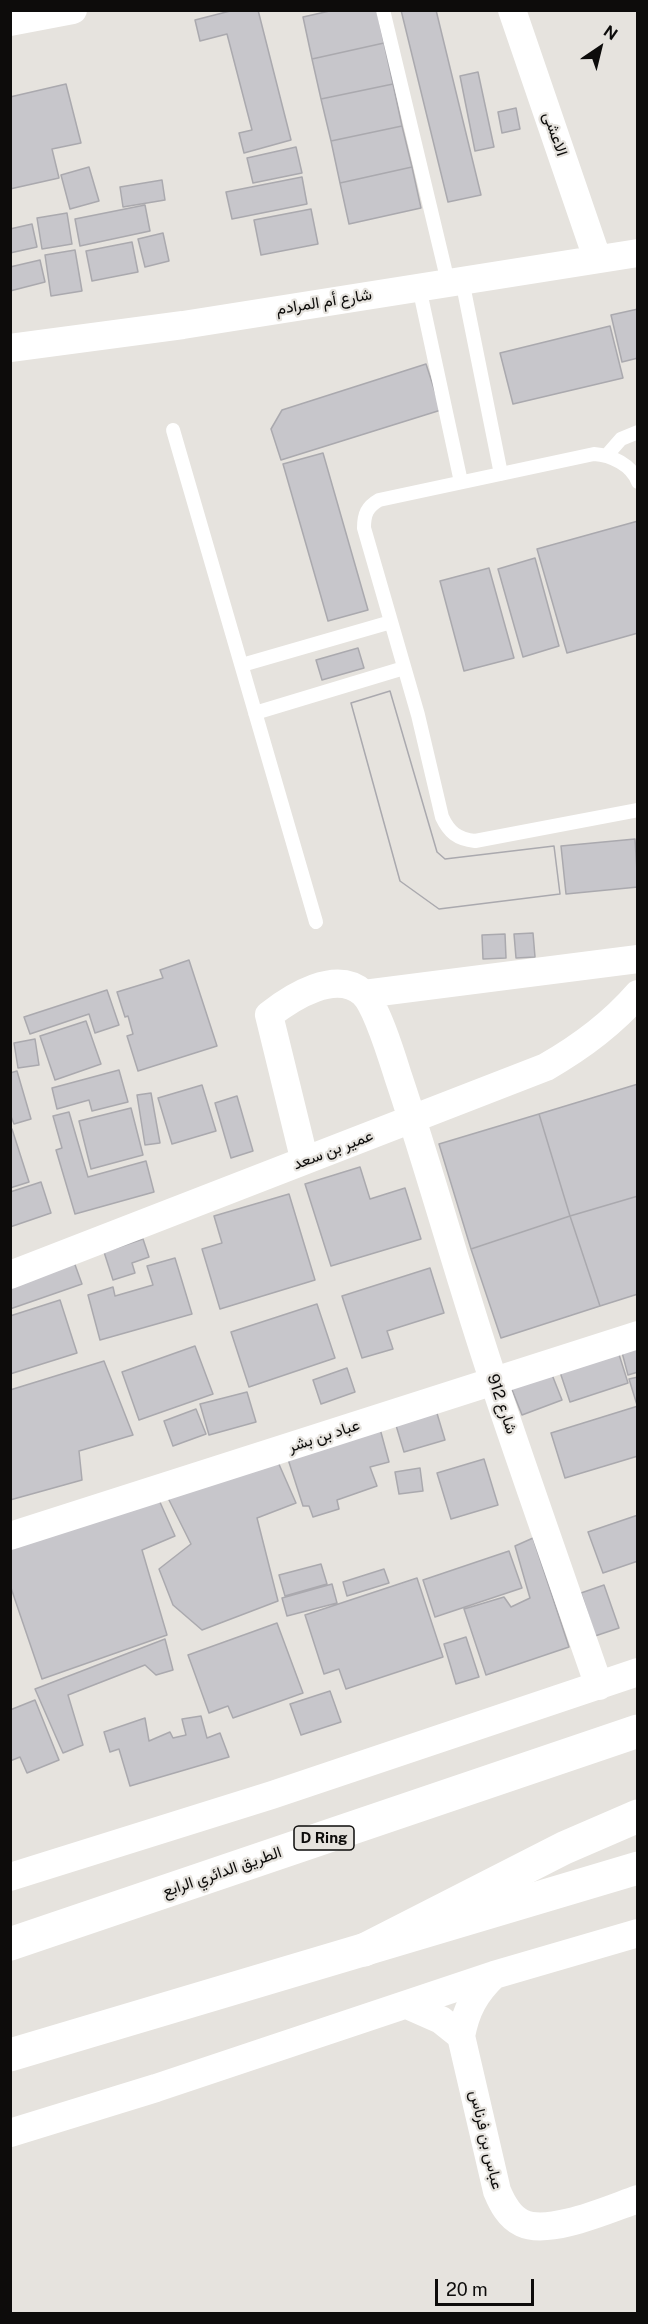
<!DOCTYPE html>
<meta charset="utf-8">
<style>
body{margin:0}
#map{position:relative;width:648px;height:2324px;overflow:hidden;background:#e6e3de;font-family:"Public Sans",sans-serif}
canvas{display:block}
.frame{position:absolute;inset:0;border:12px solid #0d0c0b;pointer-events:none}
.north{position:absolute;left:570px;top:18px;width:60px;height:60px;-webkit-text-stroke:4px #e6e3de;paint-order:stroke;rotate:35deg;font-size:16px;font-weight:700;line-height:24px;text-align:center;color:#0d0c0b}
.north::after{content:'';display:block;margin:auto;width:21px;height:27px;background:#0d0c0b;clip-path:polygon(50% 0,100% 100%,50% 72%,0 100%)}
.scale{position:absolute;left:435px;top:2279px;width:99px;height:27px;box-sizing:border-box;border:3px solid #0d0c0b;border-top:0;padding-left:8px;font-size:18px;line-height:21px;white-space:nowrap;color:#0d0c0b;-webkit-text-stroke:4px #e6e3de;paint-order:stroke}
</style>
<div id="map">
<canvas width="648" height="2324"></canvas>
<div class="frame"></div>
<div class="north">N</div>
<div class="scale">20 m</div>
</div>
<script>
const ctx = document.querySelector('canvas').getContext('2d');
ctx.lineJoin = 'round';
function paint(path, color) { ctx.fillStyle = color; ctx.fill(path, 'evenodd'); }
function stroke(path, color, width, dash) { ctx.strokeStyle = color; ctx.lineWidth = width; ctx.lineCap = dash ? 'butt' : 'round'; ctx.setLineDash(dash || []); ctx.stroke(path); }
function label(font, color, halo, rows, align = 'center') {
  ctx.font = font + ' "Public Sans",Vazirmatn,sans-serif'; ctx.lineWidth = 4.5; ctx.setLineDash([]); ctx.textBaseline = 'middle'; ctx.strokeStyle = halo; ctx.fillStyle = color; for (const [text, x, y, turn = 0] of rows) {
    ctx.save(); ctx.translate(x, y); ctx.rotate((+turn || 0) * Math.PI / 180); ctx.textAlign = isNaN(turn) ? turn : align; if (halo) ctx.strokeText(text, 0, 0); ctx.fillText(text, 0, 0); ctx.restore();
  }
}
const building = new Path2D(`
 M234,10H258L291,140L244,153L239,133L252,130L227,34L200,41L195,20Z
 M334,10H377L384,43L312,59L303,17Z
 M401,10H436L481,195L448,202Z
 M384,43L393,84L321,99L312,59Z
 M478,72L494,147L475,151L460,76Z
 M66,84L81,143L52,149L59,178L10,189V97Z
 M393,84L402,126L331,141L321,99Z
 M516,108L520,129L502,133L498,112Z
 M402,126L412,167L340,183L331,141Z
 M296,147L302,173L253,183L247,158Z
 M89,167L99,201L70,209L61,175Z
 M412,167L421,208L349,224L340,183Z
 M302,177L307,204L232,219L226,192Z
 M162,180L165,200L123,207L120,187Z
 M145,205L150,231L80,246L75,219Z
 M311,209L318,244L261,255L254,220Z
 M67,213L72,244L42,249L37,218Z
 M32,224L37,247L10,253V229Z
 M163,233L169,261L145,267L138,239Z
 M132,242L138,272L92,281L86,251Z
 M75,250L82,291L51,296L45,255Z
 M40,260L45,282L10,291V267Z
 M638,309V358L622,362L611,315Z
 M610,326L623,378L513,404L500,353Z
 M426,364L441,410L281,460L271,429L282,410Z
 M323,453L368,610L328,621L283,464Z
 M638,521V633L567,653L537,549Z
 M535,558L559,646L523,657L498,569Z
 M489,568L514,658L464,671L440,581Z
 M358,648L364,668L322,680L316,660Z
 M390,691L437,852L445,859L554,846L560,894L439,909L400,881L351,703Z
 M390,691L437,852L445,859L554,846L560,894L439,909L400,881L351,703Z
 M635,839L638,887L566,894L561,846Z
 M533,933L535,957L516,958L514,934Z
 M505,934L506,958L483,959L482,935Z
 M189,960L217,1046L138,1071L127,1036L133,1034L128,1016L125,1017L117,992L163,978L160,970Z
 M107,990L119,1025L95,1033L89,1014L30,1034L24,1017Z
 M86,1021L101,1064L55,1080L40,1036Z
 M35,1039L39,1065L18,1068L14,1043Z
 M119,1070L128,1102L92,1111L89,1100L57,1109L52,1088Z
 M17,1071L31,1119L14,1124L10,1114V1073Z
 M638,1084V1196L570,1216L539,1114Z
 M202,1085L216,1131L172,1144L158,1098Z
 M151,1093L160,1143L145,1145L137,1095Z
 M237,1096L253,1151L231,1158L215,1103Z
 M131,1108L143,1155L91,1169L79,1121Z
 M69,1112L88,1177L146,1161L154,1192L75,1214L56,1150L62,1148L53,1116Z
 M539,1114L570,1216L471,1249L439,1144Z
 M10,1129H12L29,1182L10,1188Z
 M360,1167L370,1199L405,1188L421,1239L331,1266L305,1184Z
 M41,1182L51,1213L10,1227V1192Z
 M289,1194L315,1280L220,1309L202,1249L222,1243L214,1216Z
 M638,1196V1294L600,1306L570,1216Z
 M570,1216L600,1306L501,1338L471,1249Z
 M143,1239L149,1257L132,1263L135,1273L113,1280L104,1252Z
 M175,1258L192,1314L100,1340L88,1295L113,1287L115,1296L153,1285L147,1266Z
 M74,1262L82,1284L10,1309V1284Z
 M430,1268L444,1313L387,1331L393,1349L362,1358L342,1296Z
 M60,1300L77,1353L10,1374V1316Z
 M317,1304L335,1358L249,1387L231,1332Z
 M638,1341V1372L628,1375L620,1345Z
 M195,1346L213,1394L139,1420L122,1372Z
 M617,1348L628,1383L570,1402L558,1366Z
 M104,1361L133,1435L79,1451L82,1480L10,1500V1390Z
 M549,1367L562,1400L522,1415L509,1382Z
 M347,1368L355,1392L321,1404L313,1380Z
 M638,1377V1405H637L629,1379Z
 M247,1392L256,1422L209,1435L200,1404Z
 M638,1406V1456L565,1478L551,1433Z
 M196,1409L206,1434L173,1446L164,1421Z
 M436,1410L445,1440L404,1452L395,1422Z
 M379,1425L389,1462L370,1467L377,1486L337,1500L339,1509L313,1517L309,1506H303L287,1456Z
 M484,1459L498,1505L451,1519L437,1473Z
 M278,1462L296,1503L257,1518L278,1601L202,1630L173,1605L159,1569L191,1544L168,1498Z
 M420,1468L423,1491L399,1494L395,1472Z
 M159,1500L175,1536L142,1550L167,1635L42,1679L10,1585V1544Z
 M638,1515V1561L603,1573L588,1532Z
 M533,1538L569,1647L486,1675L464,1609L504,1597L511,1607L530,1598L515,1546Z
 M509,1551L522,1588L435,1617L423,1580Z
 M321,1564L327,1584L285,1596L279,1575Z
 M384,1569L389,1583L347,1596L343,1582Z
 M417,1578L443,1657L346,1689L339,1669L324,1674L305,1615Z
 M332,1584L337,1603L287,1616L282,1598Z
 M604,1585L619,1628L595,1636L581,1593Z
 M277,1623L303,1693L233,1718L228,1706L209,1713L188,1655Z
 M466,1637L479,1677L456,1684L444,1644Z
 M165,1639L173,1670L156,1675L145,1665L68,1695L83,1745L63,1753L35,1689Z
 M330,1691L341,1722L301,1735L290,1704Z
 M35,1700L59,1760L27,1773L20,1757L10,1761V1710Z
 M201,1716L207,1738L220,1733L229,1757L130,1786L119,1749L110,1752L104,1732L145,1718L149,1741L170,1732L173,1738L186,1735L182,1719Z`);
const service = new Path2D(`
 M383,10L448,282
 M462,280L501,474
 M419,287L461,482
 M173,430L316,922
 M607,455L621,439L638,432
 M638,482C632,465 611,455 594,454L379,500C367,507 364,514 364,528L418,715L442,817C449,832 457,839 475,841L638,810
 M242,665L391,622
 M255,713L404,668`);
const minor = new Path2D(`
 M512,10L597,258
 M10,22L73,10
 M10,348L183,325L638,253
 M364,994L638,959
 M303,1154L269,1015C292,997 336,969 363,993C376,1005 392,1057 398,1076C432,1177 460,1281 494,1382C528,1484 564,1585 599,1686
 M10,1275L546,1067C581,1047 611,1025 638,994
 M10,1536L638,1335
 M10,1877L272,1795L638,1672
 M494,1975C475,1993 466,2010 461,2036L497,2191C502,2203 509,2217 522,2223C549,2236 609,2209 638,2199
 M407,2005L441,2020L461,2036
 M10,2133L156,2088L494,1975L638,1933`);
const primary = new Path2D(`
 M10,1944L638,1731
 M10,2055L638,1868`);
const trunk = new Path2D(`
 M364,1950L564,1848L638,1816`);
const shields = [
 [324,1838,60]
];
const shieldNames = [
 ["D Ring",324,1838]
];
const streetNames = [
 ["الاعشى",555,134,71],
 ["شارع أم المرادم",324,302,-9],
 ["عمير بن سعد",333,1150,-21],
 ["شارع 912",502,1404,71],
 ["عباد بن بشر",324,1436,-18],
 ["الطريق الدائري الرابع",222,1872,-19],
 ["عباس بن فرناس",486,2140,77]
];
paint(building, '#c7c6cb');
stroke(building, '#aaa9ae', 1.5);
stroke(service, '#fff', 14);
stroke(minor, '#fff', 28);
stroke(primary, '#fff', 33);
stroke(trunk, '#fff', 33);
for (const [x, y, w] of shields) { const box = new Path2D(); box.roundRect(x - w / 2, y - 12, w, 24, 4.5); ctx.fillStyle = '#e6e3de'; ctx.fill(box); stroke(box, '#0d0c0b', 1.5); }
label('bold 15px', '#0d0c0b', null, shieldNames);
label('16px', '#0d0c0b', '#e6e3de', streetNames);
</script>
